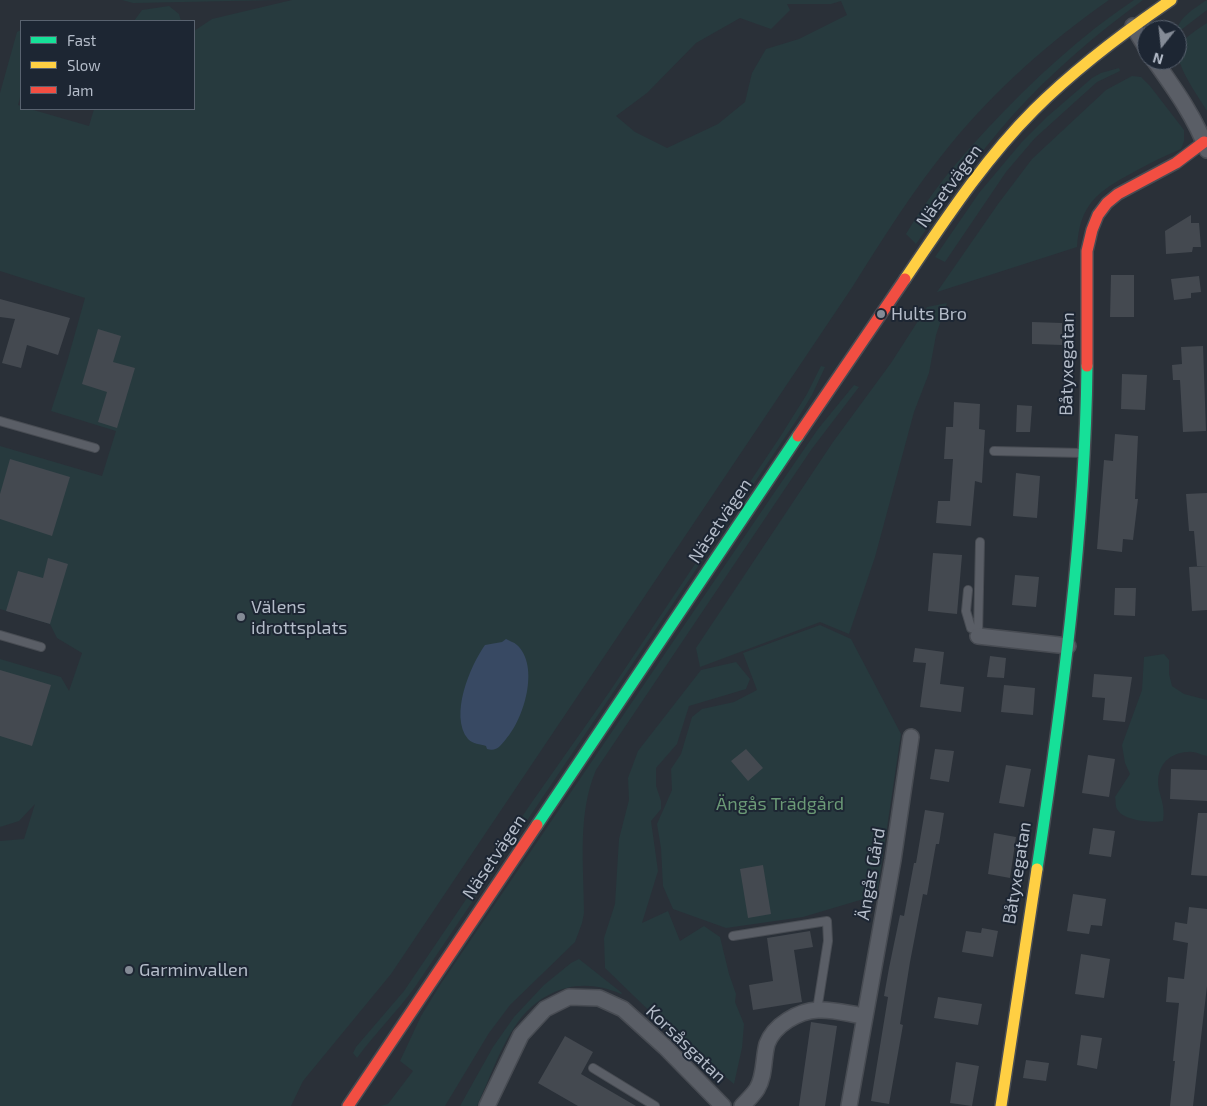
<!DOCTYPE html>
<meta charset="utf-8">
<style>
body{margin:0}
#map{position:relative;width:1207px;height:1106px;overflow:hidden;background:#2a3038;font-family:"Exo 2",sans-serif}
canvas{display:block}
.legend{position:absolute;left:20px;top:20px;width:175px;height:90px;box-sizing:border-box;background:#1d2633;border:1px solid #59626f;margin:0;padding:6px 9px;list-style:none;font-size:15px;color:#b4bcc9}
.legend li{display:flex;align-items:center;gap:10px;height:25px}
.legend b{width:25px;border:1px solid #59626f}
.north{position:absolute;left:1137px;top:20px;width:50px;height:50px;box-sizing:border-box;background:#1d2633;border:1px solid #59626f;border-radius:50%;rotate:196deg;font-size:14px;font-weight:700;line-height:20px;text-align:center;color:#b4bcc9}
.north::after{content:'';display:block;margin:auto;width:18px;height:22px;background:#848b96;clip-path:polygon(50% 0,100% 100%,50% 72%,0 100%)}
</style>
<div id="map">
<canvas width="1207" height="1106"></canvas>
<ul class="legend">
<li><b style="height:6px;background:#16e098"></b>Fast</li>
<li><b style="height:6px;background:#ffcf43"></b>Slow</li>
<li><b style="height:6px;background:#f24e42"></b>Jam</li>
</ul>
<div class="north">N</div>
</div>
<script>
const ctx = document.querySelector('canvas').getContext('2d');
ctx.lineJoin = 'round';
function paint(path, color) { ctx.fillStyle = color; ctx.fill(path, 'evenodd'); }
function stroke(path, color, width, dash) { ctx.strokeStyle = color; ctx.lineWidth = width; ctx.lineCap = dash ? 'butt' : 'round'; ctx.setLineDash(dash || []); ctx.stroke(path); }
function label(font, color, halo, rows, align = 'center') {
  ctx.font = font + ' "Exo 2",sans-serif'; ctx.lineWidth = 4; ctx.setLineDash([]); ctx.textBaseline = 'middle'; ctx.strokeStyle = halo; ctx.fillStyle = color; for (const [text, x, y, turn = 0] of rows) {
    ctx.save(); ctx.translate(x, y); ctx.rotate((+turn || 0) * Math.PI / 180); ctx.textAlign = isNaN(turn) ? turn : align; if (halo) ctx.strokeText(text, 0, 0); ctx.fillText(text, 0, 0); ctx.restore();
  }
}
const green = new Path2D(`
 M122,0H280L133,3Z
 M292,0H1109C1050,41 995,90 950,145C914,189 883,238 853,286L391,974L303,1081L291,1106H0V841L24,839L35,804L19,821L0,827V659L61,677L69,691L82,653L57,638L50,624L0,609V446L102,476L116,431L51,411L67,362L85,298L0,271V93L17,32L21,30V94L18,105L21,106V109H30L89,126L94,109H194V31L212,19ZM841,1L847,15L799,39L766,49L752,73L745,102L718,124L667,148L635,132L616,116L647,93L696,43L740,18L771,29L790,10L787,4H831Z
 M1134,0H1143C1096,34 1052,72 1012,116C977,155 947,200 916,244L906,234C929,195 957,161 988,128C1032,81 1080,36 1134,0Z
 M1207,0V10L1177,33C1176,19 1196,7 1207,0Z
 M169,6L179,14L181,21H134L142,10Z
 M1207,23V111C1199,97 1170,59 1180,45C1186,36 1198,29 1207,23Z
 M1119,68L1120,71L1097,82L1035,138L1006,172L945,262L935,257L979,193L1021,143L1048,116L1092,78L1101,73Z
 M1132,76L1141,77L1150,86L1184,130V141L1181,149C1164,156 1148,164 1132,173C1097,192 1080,204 1077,247L937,292L998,204L1032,159L1106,90Z
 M947,303L936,335L929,373L914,412L875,557L849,634L820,622L700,667L696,648L833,442L891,363L927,307Z
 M821,366L825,367L812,395L798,418L415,987C397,1012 375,1033 357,1058L353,1053L356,1047L404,991L532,802L610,691L780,437L807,394Z
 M854,385L859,387L811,450L596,770C577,815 584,865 584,913L582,923L575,942L510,1005L489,1033L445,1106H380L388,1104L413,1071L400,1061L421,1016L440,985L776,490L818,429Z
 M820,625L851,639L901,734L877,895L803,917L726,928L673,909L663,886L661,848L657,824L672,790L671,769L681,754L692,717L702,709L734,702L757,690L743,653Z
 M1164,654L1169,660V674L1172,686L1184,694L1207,700V756C1201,755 1194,751 1188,752C1166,753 1155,769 1159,790C1162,802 1165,808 1163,821C1152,823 1123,821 1117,809C1115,806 1116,800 1115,797L1130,774L1125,763L1122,745L1142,690L1144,657Z
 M736,662L750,679L746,689L689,706L677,744L656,768V786L661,801V809L651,821L658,871L642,923L668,911L680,941L704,926L720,937L729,974L736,994L735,1002L744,1024L742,1048L734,1084L667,1028L605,968L604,938L615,904L619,839L629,800L628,778L638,751L701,670Z
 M579,959L622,993L621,994C582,976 543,988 518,1022C501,1045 489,1080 477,1106H460L493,1047L514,1017L544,985L571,963Z`);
const water = new Path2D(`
 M506,639C509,641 514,642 517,645C540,666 524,719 506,739C501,745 497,752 487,749L486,746C480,744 473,744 468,739C449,716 470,666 485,645L502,642Z`);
const building = new Path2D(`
 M1191,215V223H1199L1201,247H1193L1192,252L1166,254L1165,231Z
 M1111,275H1134V317H1110Z
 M1199,276L1201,292L1191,293V298L1174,300L1171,279Z
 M0,299L70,318L58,355L27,345L21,368L2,363L15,319L0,317Z
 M1032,322L1062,323V345L1032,344Z
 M98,329L121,336L113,362L135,368L117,428L98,422L107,392L82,384Z
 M1203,346L1206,431L1183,432L1180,380H1173L1172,365L1182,364L1181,347Z
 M1122,374L1147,375L1145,410L1121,409Z
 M954,402L980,404L979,429L985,430L982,483L975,481L971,526L936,523L938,501H950L953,459H944L946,427H953Z
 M1017,405L1032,406L1030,432H1016Z
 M1115,434L1138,436L1135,499H1138L1133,540L1123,539L1122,552L1097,549L1104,460L1113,461Z
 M10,459L70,477L52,536L0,519V494Z
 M1016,473L1040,476L1037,518L1013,516Z
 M1207,493V566H1197L1194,531H1189L1186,494Z
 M933,553L962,555L957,614L928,611Z
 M48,558L68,564L50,624L6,611L18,571L43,578Z
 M1207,566V610L1192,611L1189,567Z
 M1015,575L1039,577L1036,607L1012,605Z
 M1115,588H1136L1135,616L1114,615Z
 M915,648L944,652L940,684L964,687L961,712L920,707L926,663L913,662Z
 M990,656L1006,658L1004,678L987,677Z
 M0,670L51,685L32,746L0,736Z
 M1094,674L1132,677L1125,722L1103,720L1105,698L1092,697Z
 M1004,685L1035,688L1033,715L1001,712Z
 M746,749L763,768L748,781L731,761Z
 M935,749L954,751L949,782L930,779Z
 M1088,755L1115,759L1109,797L1082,793Z
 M1006,765L1031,769L1024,807L999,803Z
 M1171,769L1207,770V801L1170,799Z
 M925,810L944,813L939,844H936L927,895L923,894L910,962L900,1024L903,1025L889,1104L871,1101L888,997L884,996L889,968L900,915L904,916L914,863H916Z
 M1198,813H1207V876L1191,875Z
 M1093,828L1115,831L1111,857L1089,854Z
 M994,833L1016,837L1010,878L988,874Z
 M763,865L771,914L748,918L740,869Z
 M1073,894L1106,899L1102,926L1091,925L1089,934L1067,931Z
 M1189,907L1207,909V986L1193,1106H1170L1175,1061H1173L1179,1003L1166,1002L1168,977L1184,979L1188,943L1173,940L1175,922L1187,924Z
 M982,928L998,931L993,957L962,952L966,931L981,933Z
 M810,931L813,947L794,950L802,1002L753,1010L749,985L773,981L767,938Z
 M1081,954L1110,959L1104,998L1075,994Z
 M938,997L982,1004L978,1025L934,1018Z
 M811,1022L837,1026L825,1106H799Z
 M1081,1035L1102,1038L1097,1069L1077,1065Z
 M565,1036L593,1052L581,1074L636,1106H578L538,1083Z
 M1026,1060L1049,1063L1046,1081L1023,1078Z
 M956,1062L979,1066L972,1106L950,1103Z`);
const lane = new Path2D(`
 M0,421L95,448
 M994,451L1082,453
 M968,590L966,611L971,628L978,629
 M0,635L41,647
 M978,636L980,542
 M733,936L827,921L828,941L817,1010
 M593,1068L655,1106`);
const street = new Path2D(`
 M1133,26L1147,49
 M1154,60C1174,88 1195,117 1207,150
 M978,636L1068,646
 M487,1106L521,1035L545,1009L569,997L599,998L623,1009L665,1047L723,1106
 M742,1106C747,1101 753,1095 757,1089C765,1076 763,1059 767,1044C774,1025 798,1011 818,1010C833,1009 849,1014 864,1016
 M849,1106L893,860L911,737`);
const fast = new Path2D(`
 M537,825L798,436
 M1037,869C1062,703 1085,534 1087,366`);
const slow = new Path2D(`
 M905,279C945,220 984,160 1034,110C1076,68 1123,33 1171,0
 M1001,1106L1037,869`);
const jam = new Path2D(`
 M1087,366V251L1092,230L1098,215L1107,203L1118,194L1176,163L1204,142
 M798,436L905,279
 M348,1106L537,825`);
const markers = [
 [881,314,5,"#848b96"],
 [241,617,5,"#848b96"],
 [129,970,5,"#848b96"]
];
const streetNames = [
 ["Näsetvägen",949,186,-54],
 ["Båtyxegatan",1067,364,-89],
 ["Näsetvägen",720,521,-56],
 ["Näsetvägen",494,857,-56],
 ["Båtyxegatan",1017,873,-81],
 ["Ängås Gård",871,874,-80],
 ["Korsåsgatan",686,1044,44]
];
const poiNames = [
 ["Hults Bro",891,314],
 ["Välens",251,607],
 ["idrottsplats",251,628],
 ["Garminvallen",139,970]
];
const parkNames = [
 ["Ängås Trädgård",780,804]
];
paint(green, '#273a3e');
paint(water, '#384963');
paint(building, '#444950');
stroke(lane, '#484c53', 10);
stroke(street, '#484c53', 18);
stroke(fast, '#484c53', 14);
stroke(slow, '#484c53', 14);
stroke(jam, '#484c53', 14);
stroke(lane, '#5a5e66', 8);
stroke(street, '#5a5e66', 15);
stroke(fast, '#16e098', 11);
stroke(slow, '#ffcf43', 11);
stroke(jam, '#f24e42', 11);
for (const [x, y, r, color] of markers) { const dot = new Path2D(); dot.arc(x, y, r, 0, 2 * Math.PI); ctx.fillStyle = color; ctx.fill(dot); stroke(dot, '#1d2633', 2); }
label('18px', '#b4bcc9', '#1d2633', streetNames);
label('18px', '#b4bcc9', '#1d2633', poiNames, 'left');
label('18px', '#6b9a76', '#1d2633', parkNames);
</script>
